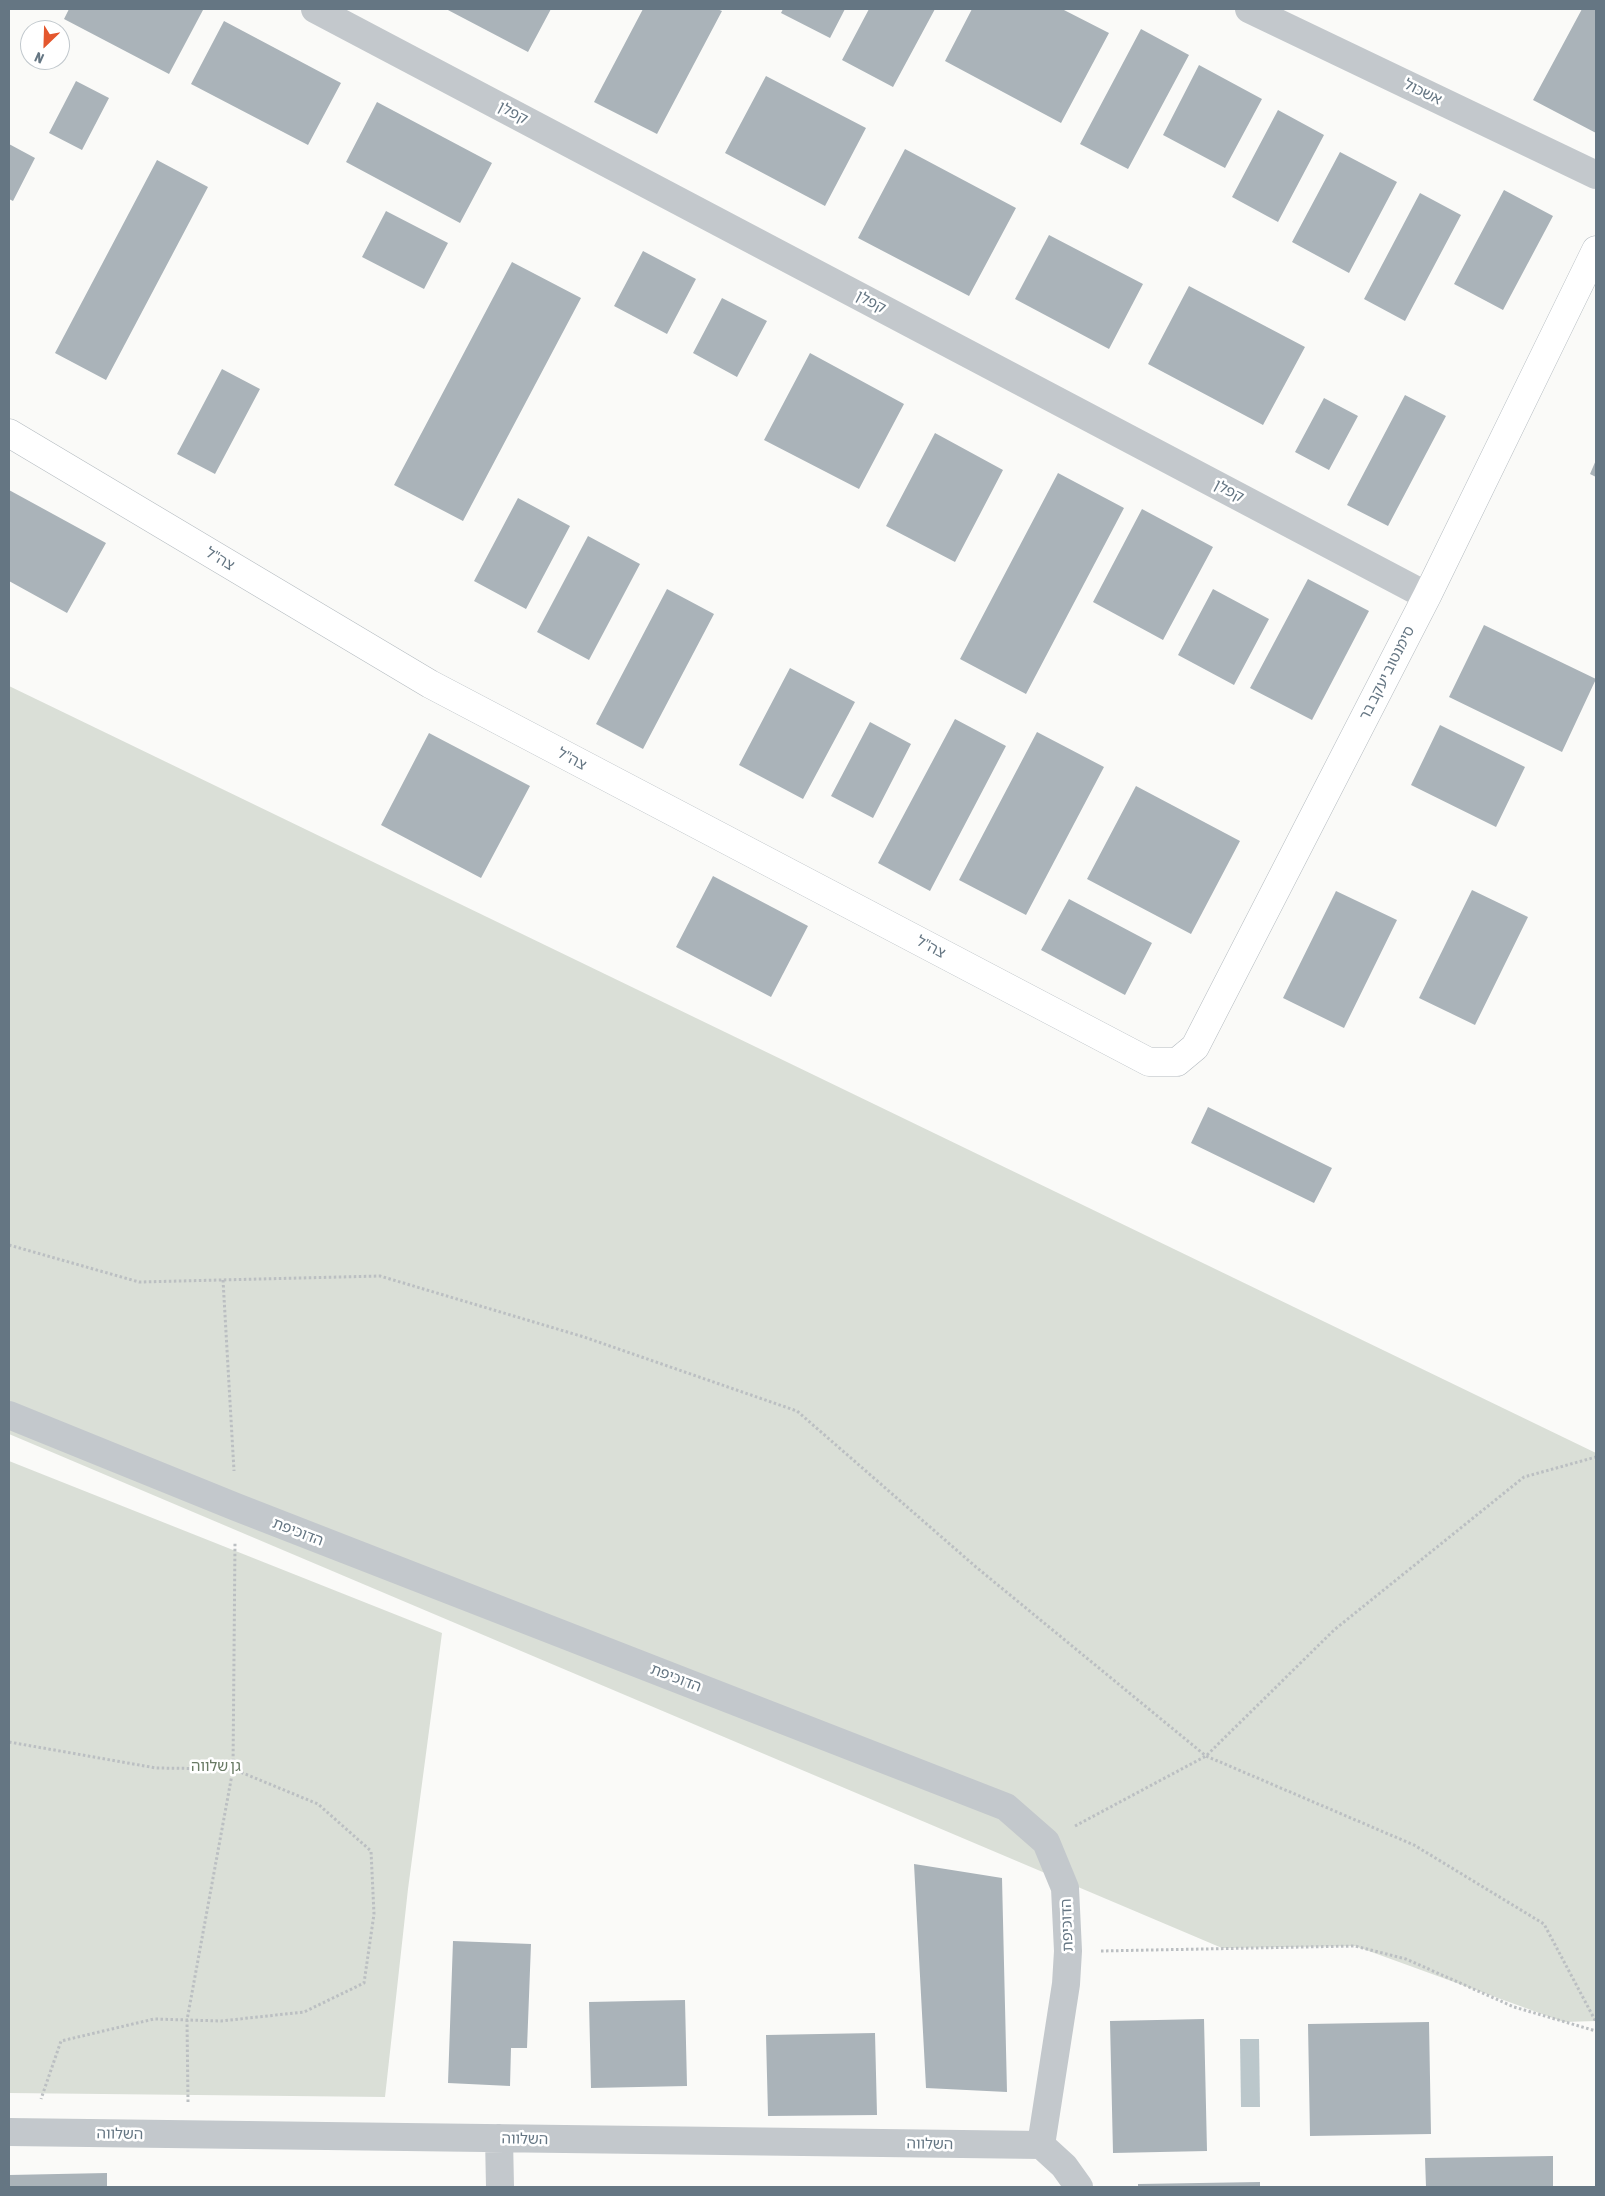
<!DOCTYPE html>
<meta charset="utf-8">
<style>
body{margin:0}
#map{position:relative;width:1605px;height:2196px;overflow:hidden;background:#fafaf8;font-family:"Asap Condensed",sans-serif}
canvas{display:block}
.frame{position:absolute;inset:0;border:10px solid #657683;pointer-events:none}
.north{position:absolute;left:20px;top:20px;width:50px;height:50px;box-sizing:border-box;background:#fff;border:1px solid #c1c8cd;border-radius:50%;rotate:204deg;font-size:14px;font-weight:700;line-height:20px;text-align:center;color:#657683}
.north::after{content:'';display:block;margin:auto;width:18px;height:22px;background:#e4572e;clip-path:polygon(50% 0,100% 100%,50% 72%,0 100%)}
</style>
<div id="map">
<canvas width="1605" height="2196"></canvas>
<div class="frame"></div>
<div class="north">N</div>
</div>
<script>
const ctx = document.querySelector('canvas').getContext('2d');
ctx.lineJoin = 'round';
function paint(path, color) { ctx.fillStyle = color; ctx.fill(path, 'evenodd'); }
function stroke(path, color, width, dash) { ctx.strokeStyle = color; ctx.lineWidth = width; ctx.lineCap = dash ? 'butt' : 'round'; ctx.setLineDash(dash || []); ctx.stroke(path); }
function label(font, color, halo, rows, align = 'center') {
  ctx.font = font + ' "Asap Condensed","Noto Sans Hebrew",sans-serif'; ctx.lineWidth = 5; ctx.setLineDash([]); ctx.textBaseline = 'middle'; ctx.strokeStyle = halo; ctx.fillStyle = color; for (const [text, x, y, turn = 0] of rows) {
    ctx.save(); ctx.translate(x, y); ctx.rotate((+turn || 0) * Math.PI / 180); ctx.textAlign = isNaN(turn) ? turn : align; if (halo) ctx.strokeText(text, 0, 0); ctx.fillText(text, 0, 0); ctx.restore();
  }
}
const green = new Path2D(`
 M9,686L1596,1453V2021L1564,2022L1355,1946L1222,1948L9,1434Z
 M9,1461L442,1633L408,1889L385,2097L9,2093Z`);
const water = new Path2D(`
 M1240,2039H1259L1260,2107H1241Z`);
const building = new Path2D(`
 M69,9H200L203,10L169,74L64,19Z
 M446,9H551L528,52Z
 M643,9H717L722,11L657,134L594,102Z
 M783,9H845L830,38L781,13Z
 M869,9H935L893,87L842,60Z
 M972,9H1062L1109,33L1061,123L945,61Z
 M1582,9H1596V133L1533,100Z
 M224,21L341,83L308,145L191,84Z
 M1141,29L1189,55L1128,169L1080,144Z
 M1199,65L1262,99L1225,168L1163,135Z
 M766,76L866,128L825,206L725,153Z
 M76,81L109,98L82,150L49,133Z
 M377,102L492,163L460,223L346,162Z
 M1278,110L1324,135L1278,222L1232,197Z
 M9,144L35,158L13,201L9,199Z
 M905,149L1016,208L969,296L858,238Z
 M1340,152L1397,182L1349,273L1292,242Z
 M157,160L208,187L106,380L55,353Z
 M1504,190L1553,216L1503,310L1454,284Z
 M1420,193L1461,215L1405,321L1364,299Z
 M386,211L448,243L424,289L362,257Z
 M1049,235L1143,284L1109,349L1015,299Z
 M643,251L696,279L667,334L614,306Z
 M512,262L581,298L463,521L394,485Z
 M1189,286L1305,347L1263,425L1148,364Z
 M722,298L767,321L737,377L693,353Z
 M810,353L904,404L859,489L764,440Z
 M222,369L260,389L215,474L177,454Z
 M1405,395L1446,416L1388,526L1347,505Z
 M1324,398L1358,416L1329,470L1295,452Z
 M935,433L1003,470L955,562L886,526Z
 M1596,460V477L1590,474Z
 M1058,473L1124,508L1026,694L960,659Z
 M9,490L106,543L67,613L9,581Z
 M518,498L570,526L526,609L474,581Z
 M1142,509L1213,547L1163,640L1093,602Z
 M588,536L640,564L589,660L537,632Z
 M1308,579L1369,611L1312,720L1250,688Z
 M667,589L714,614L643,749L596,724Z
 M1213,589L1269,619L1234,685L1178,655Z
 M1484,625L1596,679L1562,752L1449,697Z
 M790,668L855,702L803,799L739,765Z
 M955,719L1006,746L930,891L878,863Z
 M870,722L911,744L873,818L831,796Z
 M1440,725L1525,767L1496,827L1411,785Z
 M1037,732L1104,767L1026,915L959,880Z
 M429,733L530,786L481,878L381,825Z
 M1136,786L1240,841L1191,934L1087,879Z
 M713,876L808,926L771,997L676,947Z
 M1472,890L1528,917L1475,1025L1419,998Z
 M1336,891L1397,920L1344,1028L1283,998Z
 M1069,899L1152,943L1125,995L1041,950Z
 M1208,1107L1332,1168L1314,1203L1191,1143Z
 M914,1864L1002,1878L1007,2092L926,2088Z
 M453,1941L531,1944L527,2048H511L510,2086L448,2083Z
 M685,2000L687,2086L591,2088L589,2002Z
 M1204,2019L1207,2151L1113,2153L1110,2021Z
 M1429,2022L1431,2134L1310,2136L1308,2024Z
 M875,2033L877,2115L768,2116L766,2035Z
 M1553,2156V2187H1426L1425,2158Z
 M107,2173V2187H9V2175Z
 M1260,2182V2187H1138V2184Z`);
const path = new Path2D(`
 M9,1245L139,1282L380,1276L584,1337L797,1411L976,1567L1206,1756L1414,1845L1544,1924L1596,2022
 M223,1280L234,1471
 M9,1742L156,1768L233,1769L318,1804L371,1851L374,1914L364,1983L304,2012L221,2021L154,2019L61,2041L41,2099
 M1075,1826L1206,1756L1334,1630L1524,1477L1596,1457
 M1101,1951L1355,1946L1406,1959L1514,2007L1596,2031
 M188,2102L187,2020L233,1769L235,1542`);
const street = new Path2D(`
 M315,9L1427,596
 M1249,9L1596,175
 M9,1415L236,1507L1006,1807L1046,1842L1065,1888L1068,1951L1066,1984L1041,2145
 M9,2132L1041,2145
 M499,2138L500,2187
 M1041,2145L1064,2166L1079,2187`);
const secondary = new Path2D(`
 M9,433L430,684L1149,1062H1177L1195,1047L1427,596L1596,250`);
const streetNames = [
 ["אשכול",1423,92,26],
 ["קפלן",513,113,28],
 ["קפלן",871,302,28],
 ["קפלן",1229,491,28],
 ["צה\"ל",220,559,31],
 ["סימנטוב יעקב בר",1387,673,-63],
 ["צה\"ל",572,759,28],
 ["צה\"ל",931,947,28],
 ["הדוכיפת",298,1532,21],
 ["הדוכיפת",676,1678,21],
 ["הדוכיפת",1067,1925,-92],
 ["השלווה",120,2134,1],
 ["השלווה",525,2139,1],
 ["השלווה",930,2144,1]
];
const parkNames = [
 ["גן שלווה",216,1766]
];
paint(green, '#dadfd7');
paint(water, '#bbc7cb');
paint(building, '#aab3b9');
stroke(secondary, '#b3babf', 29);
stroke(path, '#bbbfc2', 3, [2.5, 2.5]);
stroke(street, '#c3c8cc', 28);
stroke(secondary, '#fff', 28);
label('15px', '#657683', '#fff', streetNames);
label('15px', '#687a64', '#fff', parkNames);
</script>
